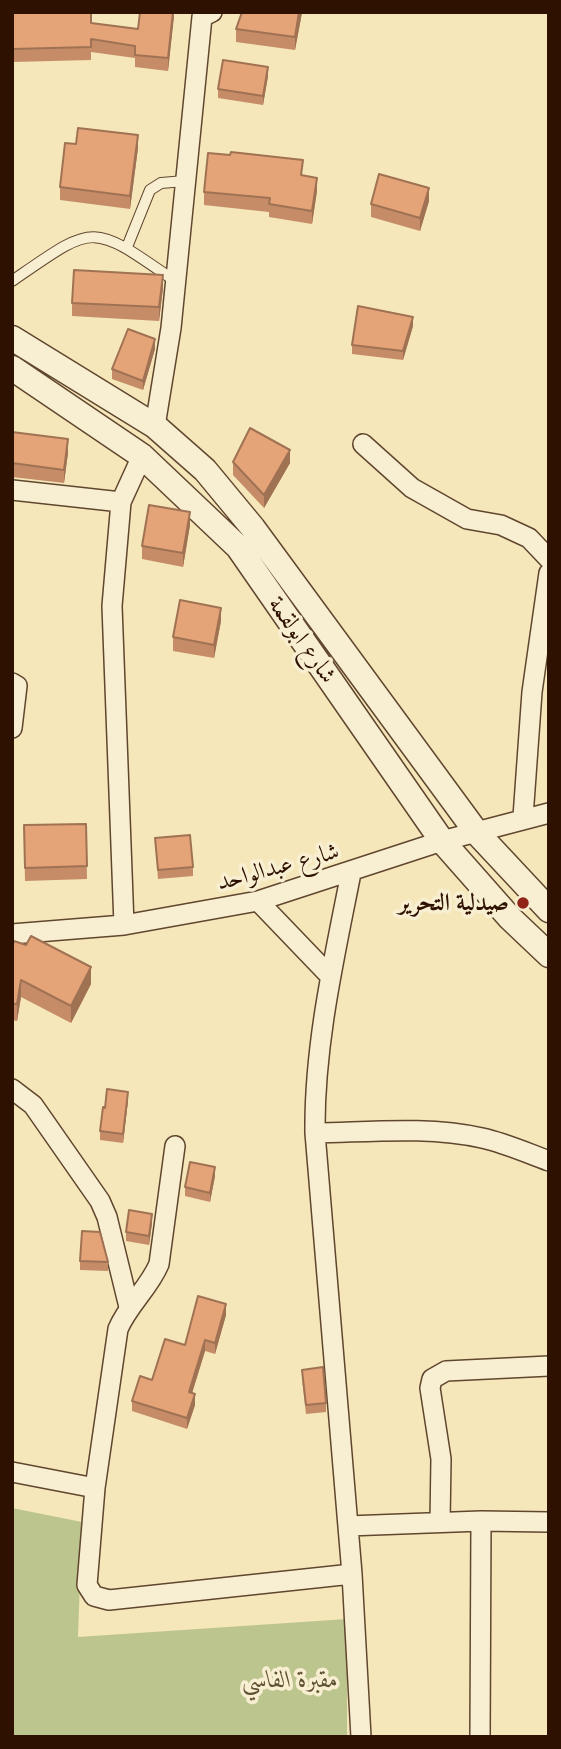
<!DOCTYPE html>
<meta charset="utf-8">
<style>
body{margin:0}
#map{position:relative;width:561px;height:1749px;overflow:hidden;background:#f5e7ba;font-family:"Libre Caslon Text",serif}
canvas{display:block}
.frame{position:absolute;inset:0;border:14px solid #2e1100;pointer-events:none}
</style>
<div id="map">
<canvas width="561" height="1749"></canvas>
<div class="frame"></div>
</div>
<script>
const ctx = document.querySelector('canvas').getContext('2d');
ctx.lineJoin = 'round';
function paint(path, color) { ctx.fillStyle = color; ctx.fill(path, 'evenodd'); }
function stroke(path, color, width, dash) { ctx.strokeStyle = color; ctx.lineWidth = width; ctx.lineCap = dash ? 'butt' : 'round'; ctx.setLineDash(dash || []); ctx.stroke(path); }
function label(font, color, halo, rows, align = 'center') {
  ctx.font = font + ' "Libre Caslon Text",Amiri,serif'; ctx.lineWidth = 7; ctx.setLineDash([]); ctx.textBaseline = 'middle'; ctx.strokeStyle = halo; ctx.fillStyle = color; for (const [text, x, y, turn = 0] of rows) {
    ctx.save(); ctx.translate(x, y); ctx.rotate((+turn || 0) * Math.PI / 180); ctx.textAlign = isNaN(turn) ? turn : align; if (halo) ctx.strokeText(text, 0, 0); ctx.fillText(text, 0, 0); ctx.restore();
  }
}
const green = new Path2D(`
 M12,1508L82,1522L78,1637L347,1619V1737H12Z`);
const service = new Path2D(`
 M127,247L150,190L161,183L185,181
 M12,281C96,223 90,222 175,281`);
const minor = new Path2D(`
 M155,426L171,328L202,17L212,12
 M363,444L412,488L467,519L501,525L529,538L549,559
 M12,490L121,502
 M12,683L17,686L12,728
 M523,817L532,692L549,573
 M351,873C334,959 314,1046 315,1133L352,1574L361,1737
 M258,901L330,976
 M124,925L112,606L121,502L142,456
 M12,934L124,925L258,901L442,841L549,813
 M12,1089L33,1105L100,1201L107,1217L129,1307
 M315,1133C371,1132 428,1126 482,1138C505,1143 527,1153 549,1161
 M175,1146L159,1264C149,1288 128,1305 118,1329L95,1488L87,1585L94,1596L109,1600L352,1574
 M12,1472L95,1488
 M440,1522L441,1459L430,1388L432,1379L446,1371L549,1366
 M348,1526L481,1521L549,1522
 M480,1737L481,1521`);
const tertiary = new Path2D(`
 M12,338L155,426L205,470L253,528L477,833L549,910
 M12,368L142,456L238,547L442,841L510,918L549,955`);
const wall = new Path2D(`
 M12,12L138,29L174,12L168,71L135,67V58L91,52V60L12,62Z
 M302,12L295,50L236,42V29Z
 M268,76L263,105L218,98V89Z
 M76,144L138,148L130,209L60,200V187Z
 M303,176L317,191L312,224L269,217V212L204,205V192Z
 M429,201L420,231L371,217V204Z
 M163,288L159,321L72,316V303Z
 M413,326L403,360L352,354V345Z
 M155,349L143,390L112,379V369Z
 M12,432L68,453L64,483L12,477Z
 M233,462L290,463L264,508L233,475Z
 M190,525L183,567L142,559V546Z
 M221,621L214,658L173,651V637Z
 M86,824L87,879L25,881L24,825Z
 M155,838L193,867V876L158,879Z
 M12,948L91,984L71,1023L21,997L17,1021L12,1020Z
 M128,1101L123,1143L100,1140V1131L105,1108Z
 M215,1176L210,1202L185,1196V1187Z
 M152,1223L149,1245L126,1241V1232Z
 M80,1261L108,1262V1271L80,1270Z
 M226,1315L215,1354L205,1351L192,1393L195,1405L187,1429L132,1411V1401L152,1380Z
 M302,1370L326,1403V1412L306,1414L302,1379Z`);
const shadedWall = new Path2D(`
 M173,12L174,17L168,71V58Z
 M299,12L302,13L295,50V37Z
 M268,67V76L263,105V96Z
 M138,135V148L130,209V196Z
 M317,178V191L312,224V211Z
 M429,188V201L420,231V218Z
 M163,275V288L159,321V307Z
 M413,317V326L403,360V351Z
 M155,339V349L143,390V381Z
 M68,439V453L64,483V470Z
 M290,450V463L264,508V495Z
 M190,512V525L183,567V553Z
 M221,608V621L214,658V645Z
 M91,967V984L71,1023V1006Z
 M21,980V997L17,1021V1004Z
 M128,1092V1101L123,1143V1134Z
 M215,1167V1176L210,1202V1193Z
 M152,1214V1223L149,1245V1236Z
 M226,1304V1315L215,1354V1343Z
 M205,1340V1351L189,1403V1392Z
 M195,1394V1405L187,1429V1418Z`);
const building = new Path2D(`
 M12,12H91V23L138,29L140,12H173L168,58L135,55V46L91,39V47L12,49Z
 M242,12H299L295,37L236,29Z
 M223,60L268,67L263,96L218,89Z
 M78,128L138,135L130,196L60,187L65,143L76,144Z
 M231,152L303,160L301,175L317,178L312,211L269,204L270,198L204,192L208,153L230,155Z
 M379,174L429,188L420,218L371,204Z
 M74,270L163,275L159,307L72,303Z
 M358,306L413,317L403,351L352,345Z
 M128,329L155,339L143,381L112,369Z
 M250,428L290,450L264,495L233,462Z
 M12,432L68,439L64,470L12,463Z
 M149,505L190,512L183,553L142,546Z
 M180,600L221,608L214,645L173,637Z
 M86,824L87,866L25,868L24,825Z
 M190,835L193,867L158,870L155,838Z
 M31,936L91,967L71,1006L21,980L17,1004H12V948L14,941L26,945Z
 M107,1089L128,1092L123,1134L100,1131L103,1107L105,1108Z
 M190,1162L215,1167L210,1193L185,1187Z
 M129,1210L152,1214L149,1236L126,1232Z
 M82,1231L100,1232L108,1262L80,1261Z
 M198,1296L226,1304L215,1343L205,1340L189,1392L195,1394L187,1418L132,1401L140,1376L152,1380L165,1339L185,1345Z
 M323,1367L326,1403L306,1405L302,1370Z`);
const markers = [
 [523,903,7,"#8f2418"]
];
const streetNames = [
 ["شارع ابولقمة",302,640,55],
 ["شارع عبدالواحد",278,867,-15]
];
const poiNames = [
 ["صيدلية التحرير",509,903]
];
const parkNames = [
 ["مقبرة الفاسي",290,1680]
];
paint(green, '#bdc58f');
stroke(service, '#60462e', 12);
stroke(minor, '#60462e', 22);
stroke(tertiary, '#60462e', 27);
stroke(service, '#f8efd2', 10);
stroke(minor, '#f8efd2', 19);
stroke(tertiary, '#f8efd2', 24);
paint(wall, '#c58c67');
paint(shadedWall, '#a07254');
paint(building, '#e5a378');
stroke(building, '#a07254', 2);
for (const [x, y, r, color] of markers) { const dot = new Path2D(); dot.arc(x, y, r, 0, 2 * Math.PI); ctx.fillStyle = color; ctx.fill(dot); stroke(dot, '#f8efd2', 2.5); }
label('24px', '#2e1100', '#f8efd2', streetNames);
label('bold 24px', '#2e1100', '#f8efd2', poiNames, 'right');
label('italic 24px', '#605032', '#f8efd2', parkNames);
</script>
